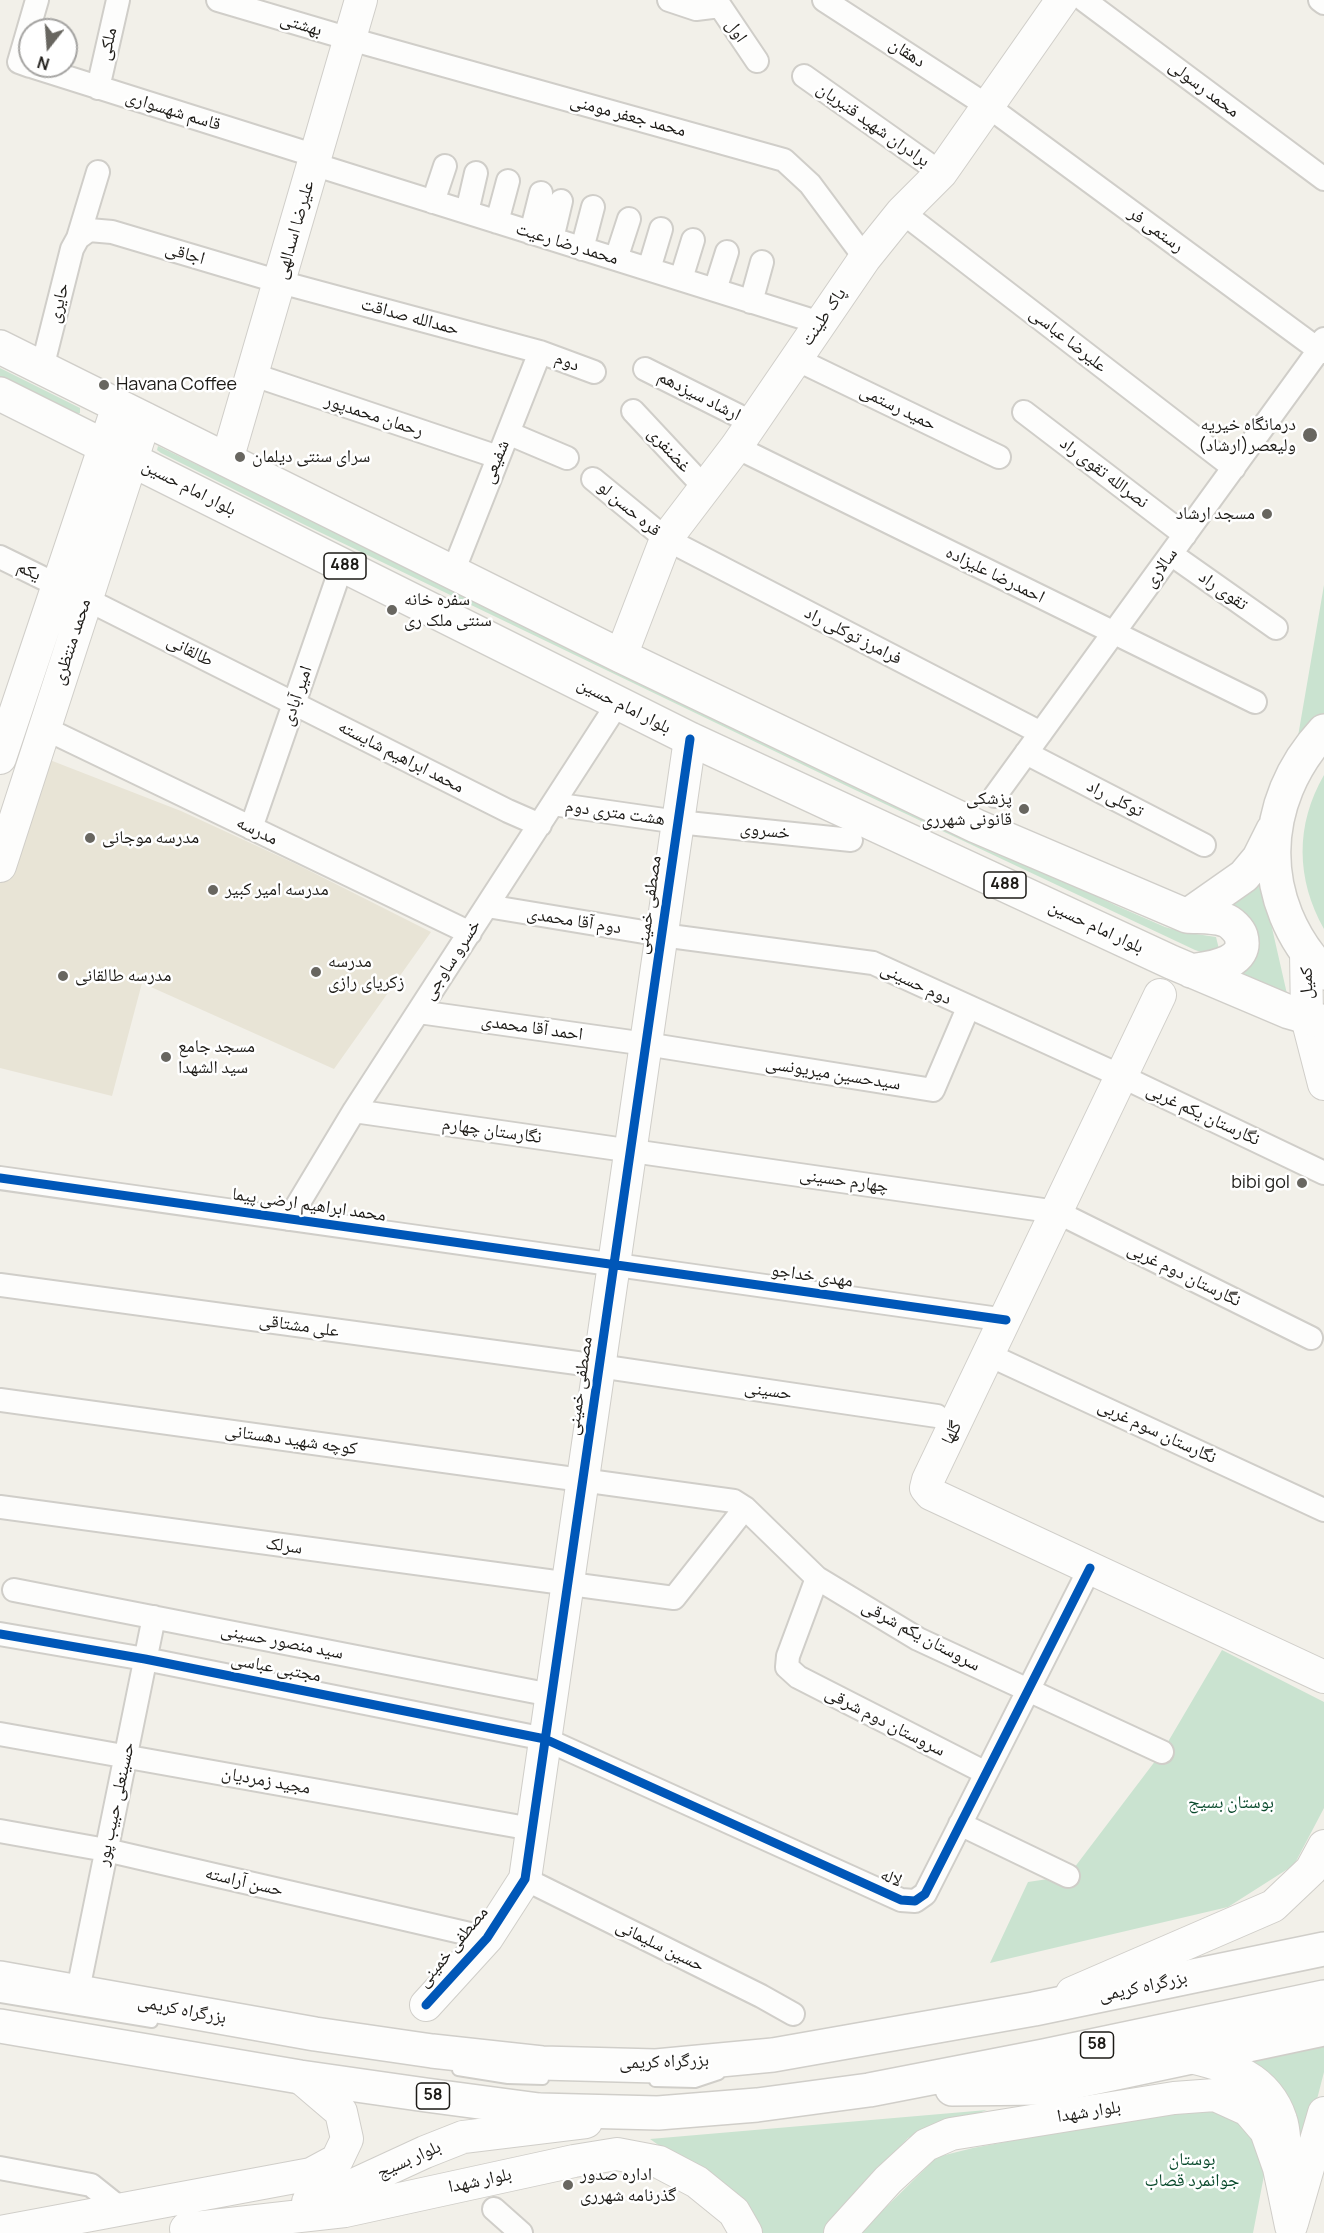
<!DOCTYPE html>
<meta charset="utf-8">
<style>
body{margin:0}
#map{position:relative;width:1324px;height:2233px;overflow:hidden;background:#f2f0e9;font-family:Manrope,sans-serif}
canvas{display:block}
.north{position:absolute;left:18px;top:18px;width:60px;height:60px;box-sizing:border-box;background:#fff;border:2px solid #a5a4a2;border-radius:50%;rotate:197deg;font-size:16px;font-weight:700;line-height:24px;text-align:center;color:#1d1b17}
.north::after{content:'';display:block;margin:auto;width:21px;height:27px;background:#686660;clip-path:polygon(50% 0,100% 100%,50% 72%,0 100%)}
</style>
<div id="map">
<canvas width="1324" height="2233"></canvas>
<div class="north">N</div>
</div>
<script>
const ctx = document.querySelector('canvas').getContext('2d');
ctx.lineJoin = 'round';
function paint(path, color) { ctx.fillStyle = color; ctx.fill(path, 'evenodd'); }
function stroke(path, color, width, dash) { ctx.strokeStyle = color; ctx.lineWidth = width; ctx.lineCap = dash ? 'butt' : 'round'; ctx.setLineDash(dash || []); ctx.stroke(path); }
function label(font, color, halo, rows, align = 'center') {
  ctx.font = font + ' Manrope,"Noto Naskh Arabic",sans-serif'; ctx.lineWidth = 5; ctx.setLineDash([]); ctx.textBaseline = 'middle'; ctx.strokeStyle = halo; ctx.fillStyle = color; for (const [text, x, y, turn = 0] of rows) {
    ctx.save(); ctx.translate(x, y); ctx.rotate((+turn || 0) * Math.PI / 180); ctx.textAlign = isNaN(turn) ? turn : align; if (halo) ctx.strokeText(text, 0, 0); ctx.fillText(text, 0, 0); ctx.restore();
  }
}
const built = new Path2D(`
 M37,755L181,811L296,864L431,932L334,1069L142,983L112,1096L0,1068V879Z`);
const green = new Path2D(`
 M0,368L80,408V413L75,415L0,378Z
 M158,446L1117,906L1165,927L1183,932L1216,937L1219,949L1204,953L1195,950L851,788L305,525L161,453L157,450Z
 M1324,585V716L1296,748Z
 M1324,775V929C1296,879 1295,825 1324,775Z
 M1262,884L1287,994L1285,995L1228,968L1237,965L1216,910Z
 M1222,1650L1324,1702V1808L1294,1865L1228,1907L990,1963L1028,1882L1068,1876L1162,1752Z
 M1324,2040V2072L1304,2150L1292,2136L1243,2057Z
 M1188,2108L1232,2111L1263,2141L1266,2165L1253,2233H860L937,2157L973,2148Z
 M987,2110L908,2138L823,2233H755L740,2203L650,2139Z`);
const lane = new Path2D(`
 M0,1997L152,2022
 M458,2070L508,2078L543,2079
 M655,2081L695,2082L719,2074`);
const street = new Path2D(`
 M218,0L350,39L784,160L810,184L865,258
 M669,0L696,9L720,6
 M824,0L989,107L1319,350L1324,352
 M1084,0L1324,179
 M1320,0L1324,3
 M720,6L757,61
 M30,66L19,62L37,0
 M31,66L316,156
 M804,76L941,173
 M98,88L118,0
 M313,164L820,323
 M433,202L445,166
 M467,212L476,173
 M902,212L1234,468
 M497,222L508,181
 M531,233L541,193
 M78,238L98,172
 M552,239L561,201
 M582,249L593,207
 M616,259L629,219
 M649,269L661,229
 M681,279L693,240
 M715,290L727,252
 M751,302L762,262
 M796,359L999,457
 M42,368L72,249L78,238L89,230L112,232L280,282L540,352L594,372
 M645,369L753,423
 M251,374L498,457
 M633,411L705,488
 M1024,412L1185,535
 M508,433L567,458
 M736,447L1255,702
 M593,479L666,539L1041,733
 M1171,554L1276,628
 M0,557L57,585
 M453,572L540,352
 M86,599L508,811L540,825
 M44,728L470,933
 M1026,753L1204,845
 M995,796L1319,350L1324,339
 M553,804L678,822L851,840
 M251,828L342,565
 M487,906L662,935L873,963L1121,1076L1324,1173
 M419,1012L646,1044L933,1090L968,1008
 M354,1111L1057,1212L1311,1338
 M0,1178L1006,1320
 M289,1219L354,1111L618,703
 M0,1285L599,1366L937,1416
 M989,1355L1324,1510
 M0,1400L734,1501L745,1508L817,1578L918,1639L1162,1752
 M0,1507L674,1598L745,1508
 M817,1578L788,1656L787,1667L798,1677L986,1773
 M14,1590L551,1695
 M0,1634L145,1659L545,1739L901,1900L915,1901L925,1894L1090,1568
 M0,1734L532,1829
 M960,1824L1068,1876
 M0,1831L106,1850L487,1938
 M525,1879L761,1996L793,2014
 M78,1990L154,1617
 M0,2168L91,2185L121,2209
 M494,2209L521,2233`);
const secondary = new Path2D(`
 M227,460L361,0
 M621,656L666,539L736,447L865,258L902,212L941,173L1062,0
 M0,758L118,406
 M0,866L145,419
 M1306,952L1307,1018L1324,1084
 M1160,995L928,1480L926,1488L931,1494L1324,1677
 M1072,1993L1273,1906L1311,1870L1324,1846
 M426,2005L487,1938L525,1879L690,739
 M1190,2057C1229,2066 1267,2077 1281,2120C1284,2128 1284,2139 1285,2148
 M308,2202L323,2199L425,2152L463,2137L586,2122
 M1292,2223L1324,2113
 M186,2229L345,2211L574,2161L617,2154L659,2162L697,2182L734,2212L746,2233
 M0,2232L311,2174L337,2160L347,2139L341,2112L300,2077
 M840,2233L888,2180L926,2145L951,2134L1174,2098L1215,2095L1248,2110L1266,2131L1279,2168L1291,2226`);
const primary = new Path2D(`
 M0,347L621,656L976,826L1187,916C1198,917 1214,916 1225,920C1231,922 1239,930 1241,936C1249,964 1210,968 1191,971
 M0,394L690,739L1171,962L1289,1012L1324,1022
 M1324,731C1258,802 1256,902 1324,973
 M1187,916L1244,876L1259,858L1273,830`);
const highway = new Path2D(`
 M0,1978L315,2034L432,2051L542,2063L656,2066L773,2055L1034,2009L1324,1949
 M0,2026L300,2077L426,2095L539,2110L658,2113L757,2105L869,2090L1044,2056L1324,1997
 M952,2089L1045,2088L1324,2029`);
const cycleway = new Path2D(`
 M0,1178L1006,1320
 M0,1634L145,1659L545,1739L901,1900L915,1901L925,1894L1090,1568
 M426,2005L487,1938L525,1879L690,739`);
const markers = [
 [104,385,6,"#686660"],
 [1310,435,8,"#686660"],
 [240,457,6,"#686660"],
 [1267,514,6,"#686660"],
 [392,610,6,"#686660"],
 [1024,809,6,"#686660"],
 [90,838,6,"#686660"],
 [213,890,6,"#686660"],
 [316,972,6,"#686660"],
 [63,976,6,"#686660"],
 [166,1057,6,"#686660"],
 [1302,1183,6,"#686660"],
 [568,2185,6,"#686660"]
];
const shields = [
 [345,566,42],
 [1005,885,42],
 [1097,2045,33],
 [433,2096,33]
];
const shieldNames = [
 ["488",345,566],
 ["488",1005,885],
 ["58",1097,2045],
 ["58",433,2096]
];
const streetNames = [
 ["بهشتی",301,25,17],
 ["اول",736,31,56],
 ["ملکی",108,44,-77],
 ["دهقان",907,53,33],
 ["محمد رسولی",1204,89,37],
 ["قاسم شهسواری",173,111,17],
 ["محمد جعفر مومنی",628,116,15],
 ["برادران شهید قنبریان",873,125,35],
 ["علیرضا اسدالهی",295,230,-74],
 ["رستمی فر",1156,230,36],
 ["محمد رضا رعیت",567,244,17],
 ["اجاقی",185,254,16],
 ["حایری",59,303,-76],
 ["حمدالله صداقت",410,317,15],
 ["پاک طینت",824,317,-56],
 ["علیرضا عباسی",1068,340,38],
 ["دوم",567,362,20],
 ["ارشاد سیزدهم",699,396,27],
 ["حمید رستمی",898,408,26],
 ["رحمان محمدپور",374,416,18],
 ["غضنفری",669,450,47],
 ["شفیعی",496,462,-68],
 ["نصرالله تقوی راد",1104,473,37],
 ["بلوار امام حسین",189,488,27],
 ["قره حسن لو",629,509,40],
 ["سالاری",1161,568,-54],
 ["یکم",29,571,26],
 ["احمدرضا علیزاده",995,575,26],
 ["تقوی راد",1223,591,35],
 ["فرامرز توکلی راد",853,636,27],
 ["محمد منتظری",72,642,-72],
 ["طالقانی",190,651,27],
 ["امیر آبادی",297,696,-71],
 ["بلوار امام حسین",624,706,27],
 ["محمد ابراهیم شایسته",401,757,27],
 ["توکلی راد",1115,799,27],
 ["هشت متری دوم",615,813,8],
 ["مدرسه",257,831,26],
 ["خسروی",765,831,6],
 ["مصطفی خمینی",649,905,-82],
 ["دوم آقا محمدی",574,921,9],
 ["بلوار امام حسین",1096,927,25],
 ["خسرو ساوجی",452,960,-57],
 ["کمیل",1307,983,-91],
 ["دوم حسینی",916,984,25],
 ["احمد آقا محمدی",532,1028,8],
 ["سیدحسین میریونسی",833,1074,9],
 ["نگارستان یکم غربی",1203,1115,25],
 ["نگارستان چهارم",492,1131,8],
 ["چهارم حسینی",844,1181,8],
 ["محمد ابراهیم ارضی پیما",309,1205,8],
 ["نگارستان دوم غربی",1184,1275,26],
 ["مهدی خداجو",812,1276,8],
 ["علی مشتاقی",299,1326,8],
 ["مصطفی خمینی",580,1386,-82],
 ["حسینی",768,1391,8],
 ["نگارستان سوم غربی",1157,1432,25],
 ["گلها",952,1433,-63],
 ["کوچه شهید دهستانی",291,1440,8],
 ["سرلک",284,1546,8],
 ["سروستان یکم شرقی",921,1636,28],
 ["سید منصور حسینی",282,1642,11],
 ["مجتبی عباسی",276,1668,11],
 ["سروستان دوم شرقی",885,1722,27],
 ["مجید زمردیان",266,1781,10],
 ["حسینعلی حبیب پور",116,1804,-78],
 ["لاله",891,1878,23],
 ["حسن آراسته",244,1882,13],
 ["حسین سلیمانی",660,1946,26],
 ["مصطفی خمینی",453,1947,-50],
 ["بزرگراه کریمی",1143,1987,-12],
 ["بزرگراه کریمی",182,2010,11],
 ["بزرگراه کریمی",664,2062,-2],
 ["بلوار شهدا",1089,2112,-9],
 ["بلوار بسیج",409,2160,-24],
 ["بلوار شهدا",480,2181,-12]
];
const poiNames = [
 ["Havana Coffee",116,385],
 ["درمانگاه خیریه",1296,425,"right"],
 ["ولیعصر(ارشاد)",1296,446,"right"],
 ["سرای سنتی دیلمان",252,457],
 ["مسجد ارشاد",1255,514,"right"],
 ["سفره خانه",404,600],
 ["سنتی ملک ری",404,621],
 ["پزشکی",1012,799,"right"],
 ["قانونی شهرری",1012,820,"right"],
 ["مدرسه موجانی",102,838],
 ["مدرسه امیر کبیر",225,890],
 ["مدرسه",328,962],
 ["زکریای رازی",328,983],
 ["مدرسه طالقانی",75,976],
 ["مسجد جامع",178,1047],
 ["سید الشهدا",178,1068],
 ["bibi gol",1290,1183,"right"],
 ["اداره صدور",580,2175],
 ["گذرنامه شهرری",580,2196]
];
const parkNames = [
 ["بوستان بسیج",1231,1803],
 ["بوستان",1192,2160],
 ["جوانمرد قصاب",1192,2181]
];
paint(built, '#e8e4d6');
paint(green, '#cae3d0');
stroke(lane, '#d0cec9', 14);
stroke(street, '#d0cec9', 26);
stroke(secondary, '#d0cec9', 34);
stroke(primary, '#d0cec9', 36);
stroke(highway, '#d0cec9', 36);
stroke(lane, '#fdfdfc', 10);
stroke(street, '#fdfdfc', 22);
stroke(secondary, '#fdfdfc', 32);
stroke(primary, '#fdfdfc', 33);
stroke(highway, '#fdfdfc', 33);
stroke(cycleway, '#0057b8', 9);
for (const [x, y, r, color] of markers) { const dot = new Path2D(); dot.arc(x, y, r, 0, 2 * Math.PI); ctx.fillStyle = color; ctx.fill(dot); stroke(dot, '#fff', 2); }
for (const [x, y, w] of shields) { const box = new Path2D(); box.roundRect(x - w / 2, y - 13, w, 26, 4.5); ctx.fillStyle = '#fff'; ctx.fill(box); stroke(box, '#1d1b17', 1.5); }
label('bold 16px', '#1d1b17', null, shieldNames);
label('18px', '#1d1b17', '#fff', streetNames);
label('18px', '#1d1b17', '#fff', poiNames, 'left');
label('18px', '#094a2c', '#fff', parkNames);
</script>
